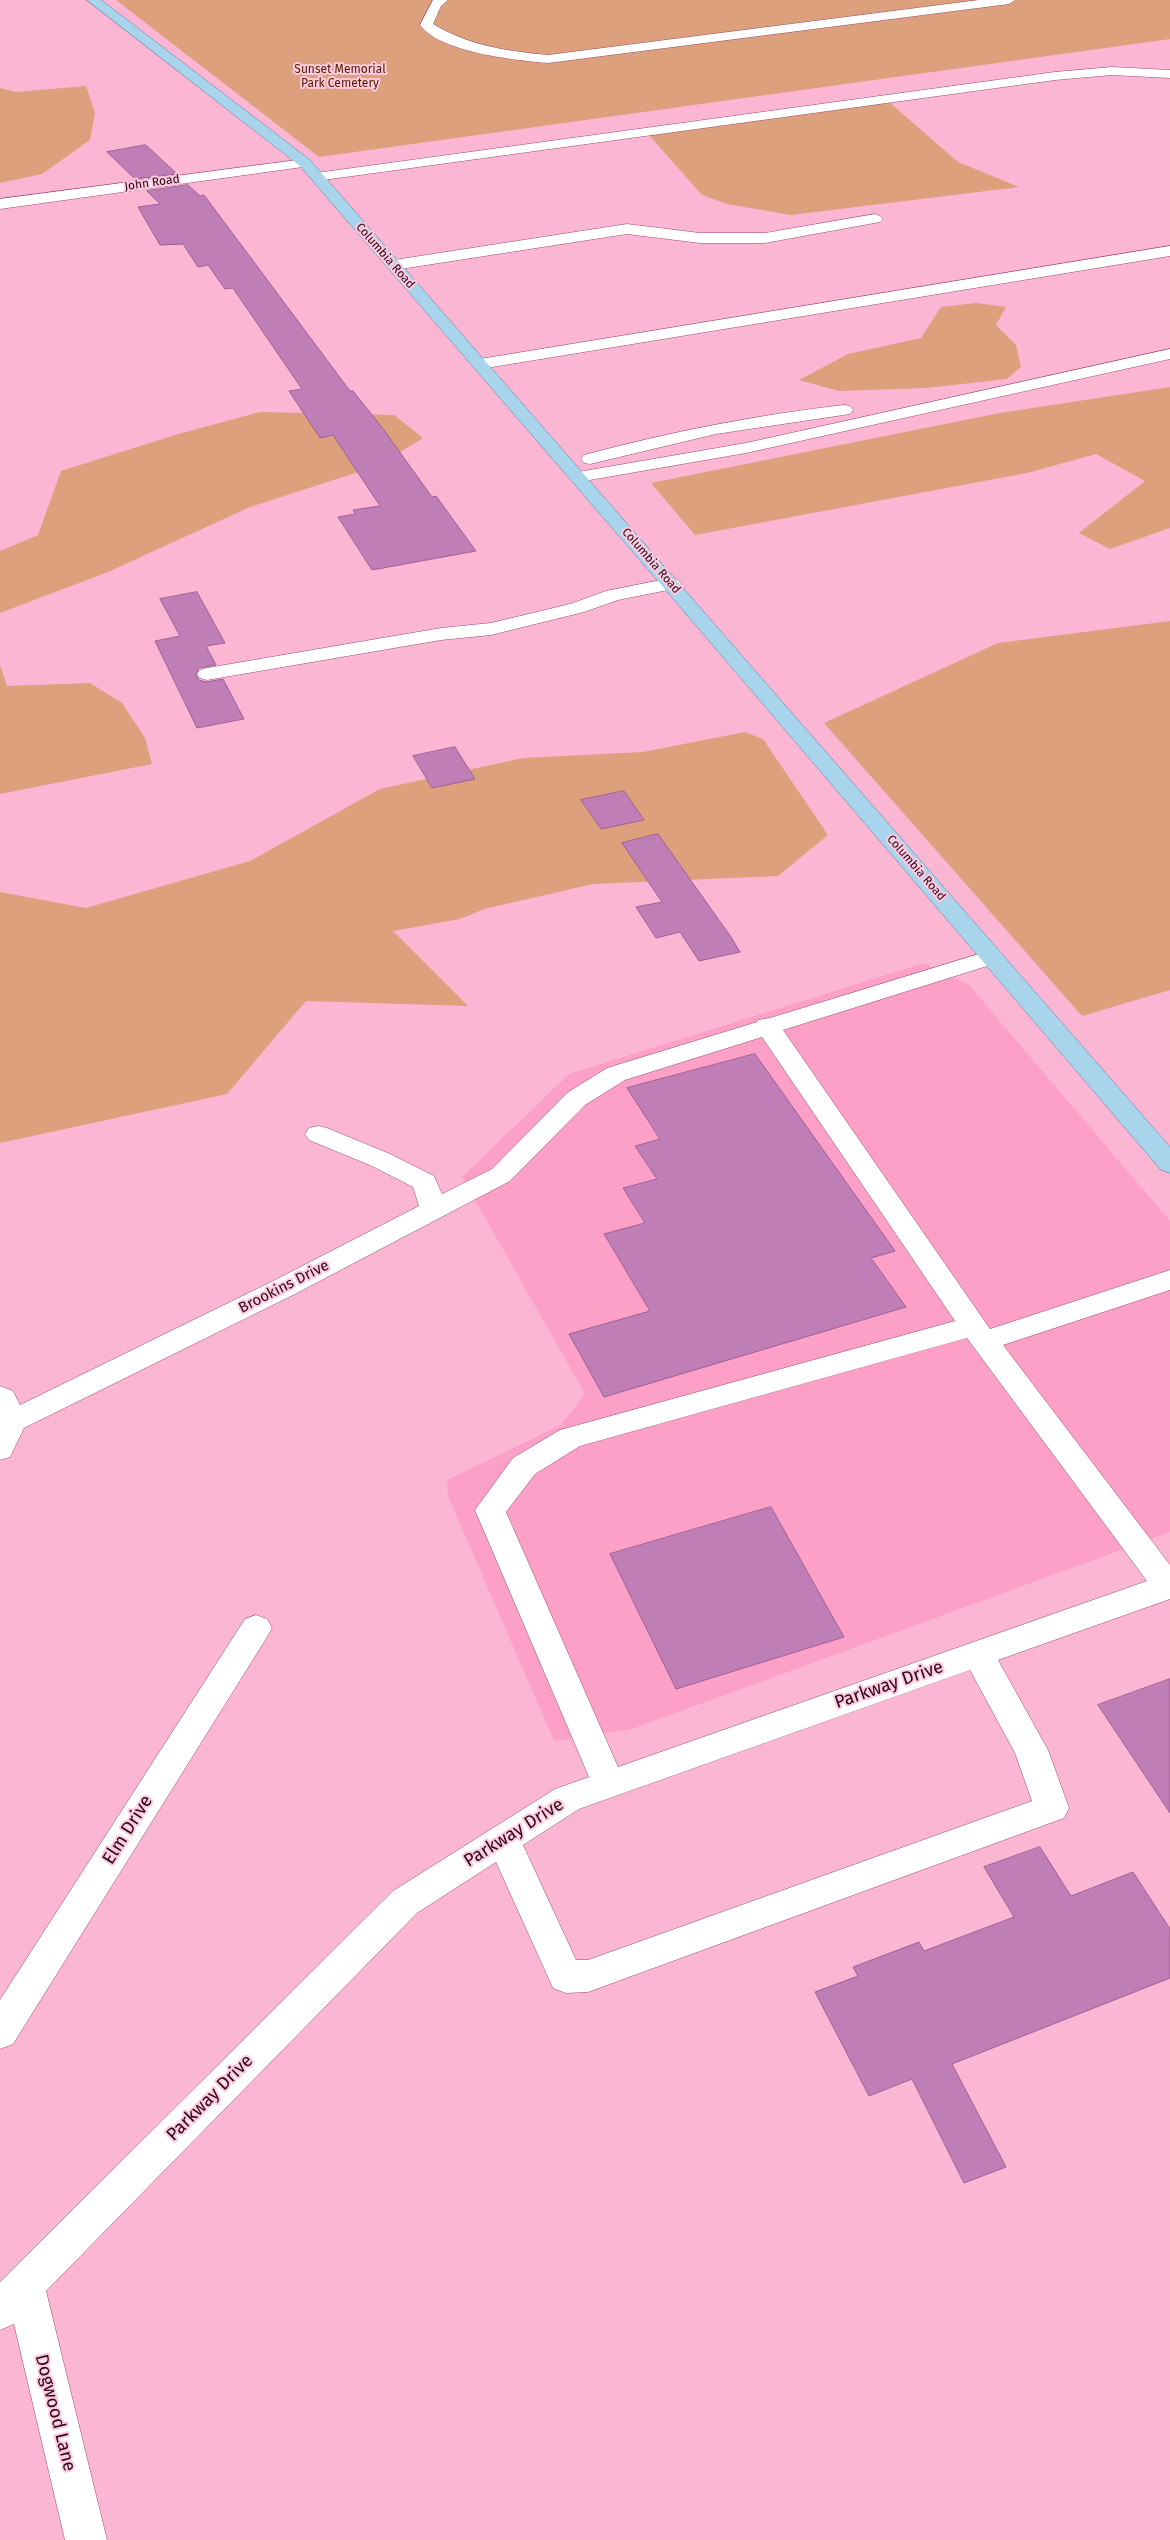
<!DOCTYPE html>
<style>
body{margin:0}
canvas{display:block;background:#fbb6d3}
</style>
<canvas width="1170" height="2540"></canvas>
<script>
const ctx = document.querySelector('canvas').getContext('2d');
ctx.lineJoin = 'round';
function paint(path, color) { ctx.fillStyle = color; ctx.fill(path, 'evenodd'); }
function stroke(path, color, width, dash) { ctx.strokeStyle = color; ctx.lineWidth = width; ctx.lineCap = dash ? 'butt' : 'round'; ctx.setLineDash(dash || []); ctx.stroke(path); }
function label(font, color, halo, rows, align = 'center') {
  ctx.font = font + ' "Fira Sans",sans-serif'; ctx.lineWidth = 4; ctx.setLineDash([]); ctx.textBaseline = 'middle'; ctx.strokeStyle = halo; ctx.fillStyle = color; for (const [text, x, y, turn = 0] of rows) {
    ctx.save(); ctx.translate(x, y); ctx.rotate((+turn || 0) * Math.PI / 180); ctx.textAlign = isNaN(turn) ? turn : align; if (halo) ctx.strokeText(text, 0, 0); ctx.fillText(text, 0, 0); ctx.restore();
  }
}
const built = new Path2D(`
 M924,963L969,985L1170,1221V1532L632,1729L554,1741L448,1496L447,1480L561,1425L585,1394L462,1177L569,1074Z`);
const green = new Path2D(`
 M116,0H1170V39L319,157Z
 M86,86L95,113L90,140L42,174L0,183V88L16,92Z
 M889,102L958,162L1019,187L791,215L727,204L702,195L648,134Z
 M976,303L1006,307L996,325L1016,345L1021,367L1007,379L926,388L839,391L799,380L848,354L921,338L941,307Z
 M1170,387V528L1110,549L1079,533L1145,481L1096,454L1027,473L695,535L651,483L1000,413Z
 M260,412L394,415L423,438L377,466L250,507L108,572L0,613V551L38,535L61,471L175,435Z
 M1170,621V990L1082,1016L824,723L998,643Z
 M0,665L7,686L90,683L122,703L145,738L152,764L0,794Z
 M745,732L763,739L828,835L778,876L593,884L484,909L460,919L393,931L468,1006L306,1001L227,1094L0,1143V892L86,908L250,861L380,789L523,758L643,752Z`);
const building = new Path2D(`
 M146,145L177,174L135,179L107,152Z
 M188,185L200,196L204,195L350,391H353L384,430L432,497L436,496L476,551L372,570L338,517L355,514L353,510L380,506L333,435L320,438L289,391L302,389L233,288L225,289L208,265L198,267L183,244L160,245L138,207L160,204L147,191Z
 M197,592L225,643L206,646L216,665L199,668L196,675L199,680L206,682L223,679L244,719L197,728L155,641L180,636L160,599Z
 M455,747L475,779L432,788L413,756Z
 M624,791L644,820L601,829L581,800Z
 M658,834L731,937L740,952L699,961L680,932L656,938L636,907L662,902L622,843Z
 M755,1054L895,1251L871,1258L906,1307L604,1397L569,1334L650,1311L604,1234L645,1223L623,1188L657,1179L635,1146L660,1139L627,1088Z
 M771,1507L844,1637L676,1689L610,1554Z
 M1170,1679V1813L1098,1705Z
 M1040,1847L1071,1896L1133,1872L1170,1929V1978L952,2064L1006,2167L964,2183L912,2079L869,2096L815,1992L858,1976L853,1967L919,1942L924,1951L1014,1917L984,1867Z`);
const minor = new Path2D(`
 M433,0H448L441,6L433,24C470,46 506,51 548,55L979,0H1015L1009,4L548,63C515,60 441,53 420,25Z
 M1112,67L1170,70V78L1112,75L1055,80L316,181L309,177L316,173L1055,72Z
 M305,159L310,160L312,163L310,166L0,209V199Z
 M875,214L880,216L883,219L880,222L765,243H700L627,234L394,270L386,265L394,260L627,224L700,233H765Z
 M1170,246V256L480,369L474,368L472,364L474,360L480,359Z
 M1170,349V359L746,453L578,482L572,481L569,477L572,473L578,472L746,443Z
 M844,405L850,406L853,410L850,414L716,434L590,464L584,463L581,459L584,455C669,432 756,415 844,405Z
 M671,578L678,580L681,584L678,588L618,600L584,612L491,635L441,640L207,680L200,678L197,674L200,670L207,668L441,628L491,623L570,604L606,591Z
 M992,950L1000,952L1004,957L1000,962L783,1030L990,1329L1170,1270V1290L1003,1345L1170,1565V1599L998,1660L1048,1750L1069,1808L1064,1818L588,1992L566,1993L553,1988L496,1862L417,1913L46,2291L107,2540H65L14,2324L0,2330V2282L393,1891L555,1789L589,1777L475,1510L513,1458L560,1430L955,1321L762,1037L625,1080L585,1105L510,1181L295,1294L24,1428L10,1457L0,1460V1386L13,1391L20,1405L275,1280L419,1206L413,1187L372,1166L309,1140L305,1134L309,1128L318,1126L327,1128L390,1154L434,1176L442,1194L492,1169L567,1093L607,1068L757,1022L758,1020L770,1018ZM967,1338L1147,1581L618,1767L506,1512L535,1474L580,1446ZM970,1670L1015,1753L1032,1801L588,1960H576L523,1845L579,1809Z
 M256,1615L267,1619L272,1628L267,1637L13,2044L0,2049V2000L245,1619Z`);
const major = new Path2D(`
 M87,0H101L310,160L1170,1147V1173L1161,1170L664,588L300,166Z`);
const farParknames = [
 ["Sunset Memorial",340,70],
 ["Park Cemetery",340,84]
];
const farStreetnames = [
 ["John Road",152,183,-8],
 ["Columbia Road",385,256,49],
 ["Columbia Road",651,561,49],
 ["Columbia Road",916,868,49]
];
const streetNames = [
 ["Brookins Drive",284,1287,-27]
];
const nearStreetnames = [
 ["Parkway Drive",889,1685,-19],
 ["Elm Drive",128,1830,-58],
 ["Parkway Drive",514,1833,-32],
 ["Parkway Drive",210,2098,-45],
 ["Dogwood Lane",55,2413,76]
];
paint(built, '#fca0c8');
paint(green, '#dca07c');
paint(building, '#bf7eb5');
stroke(building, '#9f6096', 1);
stroke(minor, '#974c6f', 1);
stroke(major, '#557b9a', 1);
paint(minor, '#fff');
paint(major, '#a8d5ec');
label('12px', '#512200', '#fec9df', farParknames);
label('12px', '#270918', '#fec9df', farStreetnames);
label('15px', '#270918', '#fec9df', streetNames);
label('18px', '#270918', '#fec9df', nearStreetnames);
</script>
